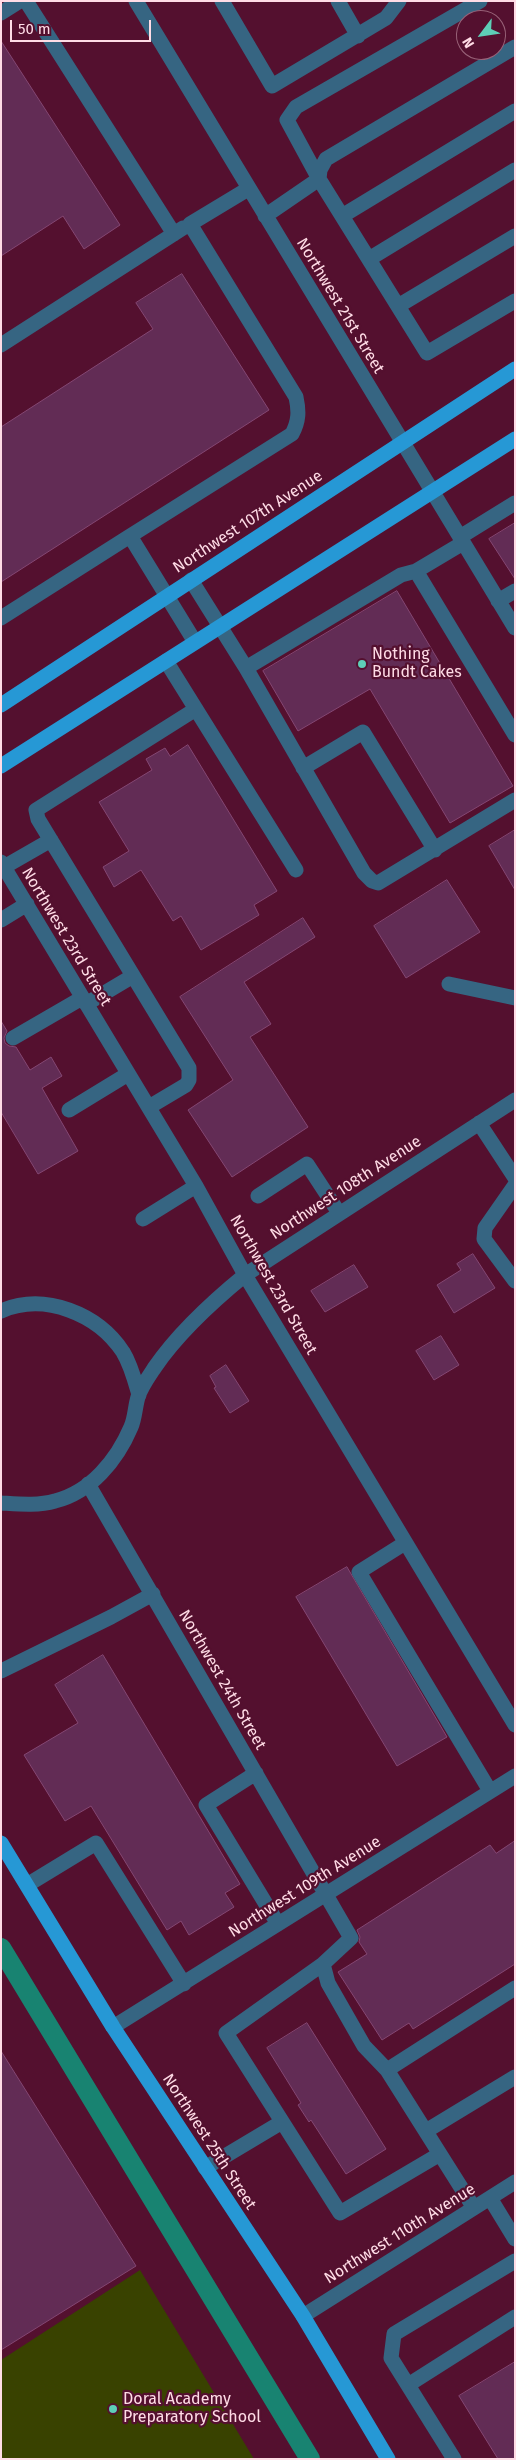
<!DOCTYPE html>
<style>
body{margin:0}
#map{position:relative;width:516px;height:2460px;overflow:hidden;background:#54102f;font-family:"Fira Sans",sans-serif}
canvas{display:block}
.frame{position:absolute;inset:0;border:2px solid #ffdce6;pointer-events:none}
.north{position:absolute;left:456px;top:10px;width:50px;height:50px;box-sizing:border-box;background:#54102f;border:1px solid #986278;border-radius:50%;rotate:239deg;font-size:14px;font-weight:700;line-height:20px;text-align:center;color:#ffdce6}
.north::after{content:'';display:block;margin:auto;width:18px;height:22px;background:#5eceb7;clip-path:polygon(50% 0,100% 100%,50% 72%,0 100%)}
.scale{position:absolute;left:10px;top:20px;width:141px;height:22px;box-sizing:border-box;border:2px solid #ffdce6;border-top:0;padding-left:6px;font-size:15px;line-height:18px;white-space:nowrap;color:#ffdce6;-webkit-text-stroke:4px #54102f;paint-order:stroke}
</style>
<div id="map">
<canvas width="516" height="2460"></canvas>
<div class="frame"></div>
<div class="north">N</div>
<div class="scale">50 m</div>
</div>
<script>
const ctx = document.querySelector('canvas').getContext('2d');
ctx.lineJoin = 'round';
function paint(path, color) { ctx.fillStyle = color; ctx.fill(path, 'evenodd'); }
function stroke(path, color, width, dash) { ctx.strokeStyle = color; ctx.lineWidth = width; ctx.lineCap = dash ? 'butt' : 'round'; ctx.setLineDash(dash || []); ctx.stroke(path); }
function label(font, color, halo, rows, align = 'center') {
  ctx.font = font + ' "Fira Sans",sans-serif'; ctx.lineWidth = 4.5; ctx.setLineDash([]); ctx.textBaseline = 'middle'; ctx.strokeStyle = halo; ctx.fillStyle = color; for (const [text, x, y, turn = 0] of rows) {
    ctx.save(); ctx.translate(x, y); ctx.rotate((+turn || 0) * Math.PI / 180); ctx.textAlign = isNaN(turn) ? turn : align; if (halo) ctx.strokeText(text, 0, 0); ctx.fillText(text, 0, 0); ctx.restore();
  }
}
const green = new Path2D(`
 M140,2270L254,2459H1V2360Z`);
const canal = new Path2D(`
 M1,1948L310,2459`);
const building = new Path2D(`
 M1,41L120,225L84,249L63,216L1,256Z
 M182,274L269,410L1,582V427L153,329L136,303Z
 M515,523V579L489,539Z
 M397,591L513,786L450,823L370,689L298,731L263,671Z
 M188,745L277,891L254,905L259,915L201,950L181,916L173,921L141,870L114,887L103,867L129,851L99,802L152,770L146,759L165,748L170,756Z
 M515,830V890L489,846Z
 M447,880L480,932L406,978L374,926Z
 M303,918L315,937L244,982L271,1024L250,1037L308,1127L232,1177L188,1110L233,1080L180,997Z
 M1,1021L7,1031L4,1038L5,1043L9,1046L16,1047L30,1070L51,1057L62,1076L42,1088L78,1151L38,1174L1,1112Z
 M473,1254L495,1288L454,1313L437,1285L461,1270L457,1264Z
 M354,1265L368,1287L325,1312L311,1291Z
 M441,1336L459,1365L434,1380L416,1351Z
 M226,1365L249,1401L230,1413L214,1388L216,1387L210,1376Z
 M347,1567L447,1737L397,1766L296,1597Z
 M103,1655L240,1884L225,1893L234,1907L189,1935L181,1921L167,1930L91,1806L65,1821L24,1755L78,1723L55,1685Z
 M515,1841V1964L413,2029L409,2023L382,2040L338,1972L367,1954L359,1942L360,1937L357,1930L490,1845L496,1853Z
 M307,2023L386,2149L346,2174L311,2120L309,2122L298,2105L301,2103L267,2048Z
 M1,2051L136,2266L1,2350Z
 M515,2362V2459H498L459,2396Z`);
const minor = new Path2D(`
 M26,1L174,234
 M136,1L515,628
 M222,1L272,86L386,18L399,1
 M338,1L358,36
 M480,1L296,107L287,120L319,179L427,353L515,301
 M1,13L20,1
 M265,216L319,179L320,170L326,159L515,47
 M342,216L515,111
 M369,259L515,170
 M398,306L515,236
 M1,345L183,228
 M460,537L515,503
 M416,571L463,543
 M191,580L246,668L364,873L372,881L378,883L515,800
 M498,601L515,591
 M1,618L130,536
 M195,642L130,536L292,434C299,421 299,411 296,397L190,224L248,189
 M166,661L296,870
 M246,668L401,575L416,571L515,735
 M303,768L363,732L435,850
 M1,862L196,1186L245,1275L515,1725
 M4,867L51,840
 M1,920L27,904
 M449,984L515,998
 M86,1004L133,976
 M13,1038L82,998
 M149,1107L186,1085L189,1080V1068L38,819L36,810L196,709
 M69,1110L128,1074
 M479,1123L515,1178
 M515,1185L485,1228L484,1239L515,1281
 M258,1196L307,1164L339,1213
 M143,1219L196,1186
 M1,1311C45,1292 98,1314 123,1352C131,1365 135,1381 139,1395
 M88,1484L351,1938L323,1964L328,1983L364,2046L387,2070L474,2208
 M1,1503C18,1504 38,1506 55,1501C91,1492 117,1460 131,1427C135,1418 135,1407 138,1397C141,1387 149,1376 155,1367C179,1332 212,1302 245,1275L515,1100
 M405,1543L359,1572L490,1791
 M1,1671L111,1617L153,1594
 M256,1773L206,1805L278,1924
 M27,1885L96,1843L184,1984
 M323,1964L226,2033L340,2213L440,2154
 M113,2027L515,1776
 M387,2070L515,1988
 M426,2131L515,2077
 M205,2168L282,2122
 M490,2198L515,2239
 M303,2316L515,2182
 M408,2385L515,2317
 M454,2459L391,2358L394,2334L515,2261`);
const major = new Path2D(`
 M1,705L515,369
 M1,766L515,439
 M1,1843L113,2027L303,2316L388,2459`);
const markers = [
 [362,664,5,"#5eceb7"],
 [113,2409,5,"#5eceb7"]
];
const streetNames = [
 ["Northwest 21st Street",340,306,59],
 ["Northwest 107th Avenue",248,522,-33],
 ["Northwest 23rd Street",66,937,59],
 ["Northwest 108th Avenue",346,1188,-33],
 ["Northwest 23rd Street",273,1285,60],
 ["Northwest 24th Street",222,1680,60],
 ["Northwest 109th Avenue",305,1887,-32],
 ["Northwest 25th Street",209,2142,57],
 ["Northwest 110th Avenue",400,2234,-32]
];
const poiNames = [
 ["Nothing",372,655],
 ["Bundt Cakes",372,673],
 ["Doral Academy",123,2400],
 ["Preparatory School",123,2418]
];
paint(green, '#394200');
stroke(canal, '#188371', 20);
paint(building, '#622c55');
stroke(building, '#844773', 1);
stroke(minor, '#366582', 15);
stroke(major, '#2698d5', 15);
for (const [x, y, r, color] of markers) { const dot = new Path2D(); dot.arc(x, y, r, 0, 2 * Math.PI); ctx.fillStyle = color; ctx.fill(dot); stroke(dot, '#54102f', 2); }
label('16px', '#ffdce6', '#54102f', streetNames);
label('16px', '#ffdce6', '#54102f', poiNames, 'left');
</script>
